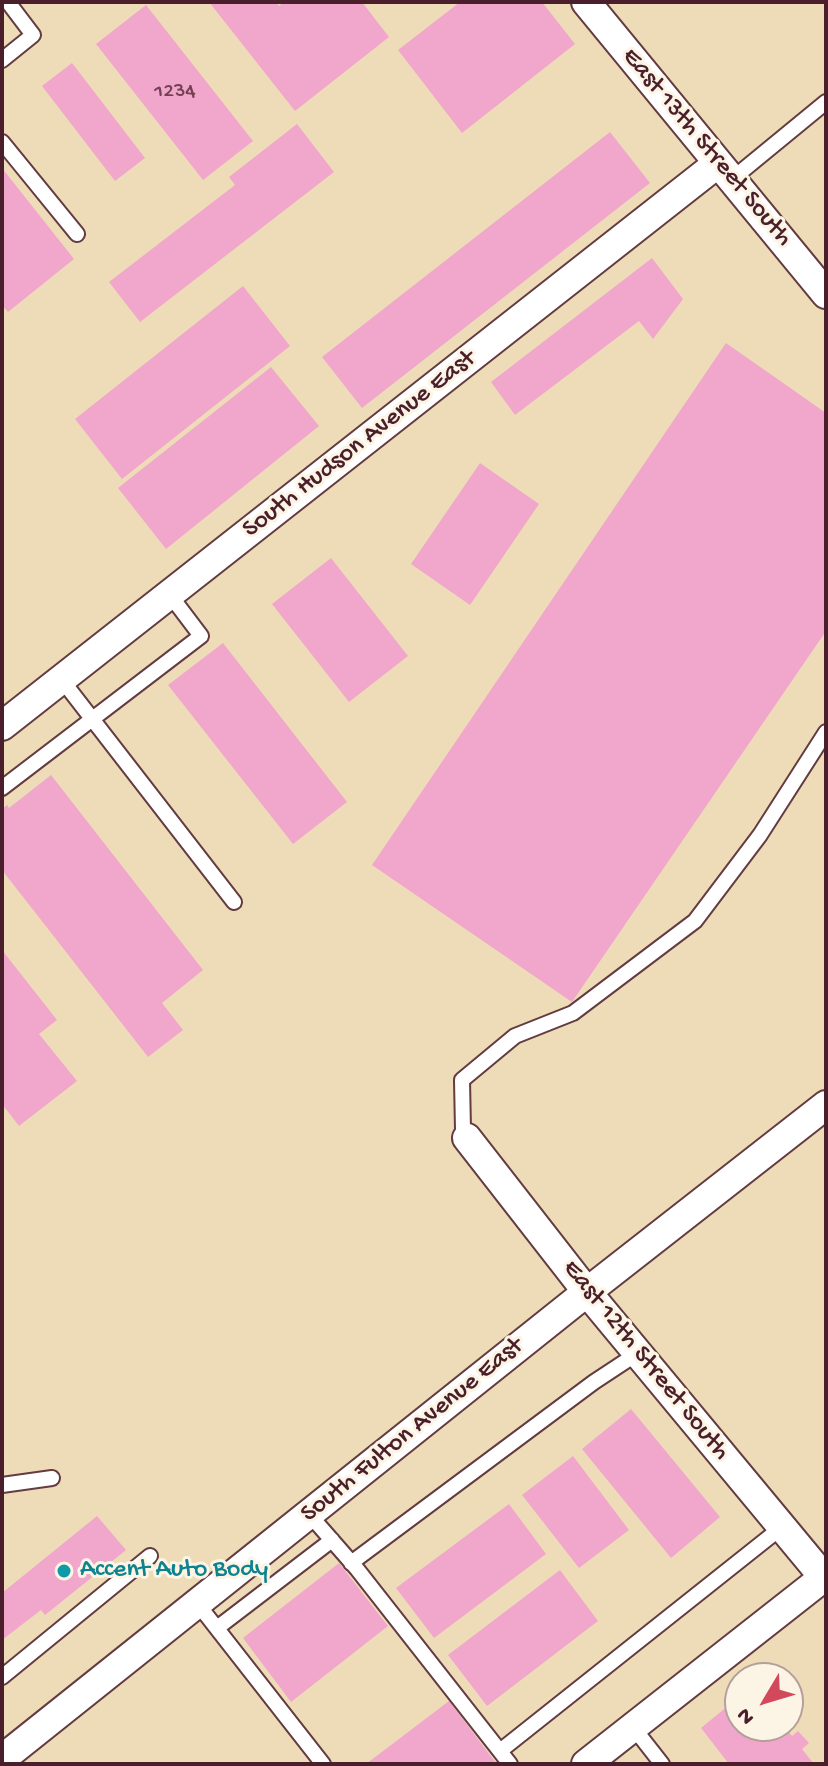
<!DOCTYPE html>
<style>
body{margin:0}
#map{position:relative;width:828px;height:1766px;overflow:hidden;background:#eedcb9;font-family:"Gochi Hand",sans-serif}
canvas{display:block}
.frame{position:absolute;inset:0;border:4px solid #4a1f2b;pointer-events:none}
.north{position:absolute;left:724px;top:1662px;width:80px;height:80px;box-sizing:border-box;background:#fcf5e5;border:2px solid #b59f9b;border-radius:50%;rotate:232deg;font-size:22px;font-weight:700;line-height:32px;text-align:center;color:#4a1f2b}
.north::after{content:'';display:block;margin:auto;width:28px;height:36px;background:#d1495b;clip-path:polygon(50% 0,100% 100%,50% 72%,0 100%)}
</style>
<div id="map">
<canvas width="828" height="1766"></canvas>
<div class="frame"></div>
<div class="north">N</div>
</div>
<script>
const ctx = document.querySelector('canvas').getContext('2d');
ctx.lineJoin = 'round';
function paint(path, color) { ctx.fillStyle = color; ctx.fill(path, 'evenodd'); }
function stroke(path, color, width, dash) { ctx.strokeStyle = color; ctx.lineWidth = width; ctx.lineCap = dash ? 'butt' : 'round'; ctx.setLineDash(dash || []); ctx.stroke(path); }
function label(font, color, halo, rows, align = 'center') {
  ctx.font = font + ' "Gochi Hand",sans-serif'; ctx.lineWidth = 6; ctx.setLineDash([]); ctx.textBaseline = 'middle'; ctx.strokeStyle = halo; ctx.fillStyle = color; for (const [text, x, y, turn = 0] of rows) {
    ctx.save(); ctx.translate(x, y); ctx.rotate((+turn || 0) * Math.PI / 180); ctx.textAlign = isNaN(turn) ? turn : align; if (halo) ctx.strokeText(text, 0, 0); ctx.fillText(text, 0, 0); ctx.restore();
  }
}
const building = new Path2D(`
 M209,2H276L279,6L284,2H362L389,37L295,111Z
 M460,2H542L575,44L462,133L398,50Z
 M146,5L253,141L203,180L96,44Z
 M72,63L145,158L115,181L42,86Z
 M297,124L334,172L140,322L109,282L235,185L229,177Z
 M610,132L650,183L362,408L322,357Z
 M2,168L74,259L8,312L2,305Z
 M652,258L683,299L653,339L639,321L515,415L491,382Z
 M243,286L290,346L122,479L75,419Z
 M726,343L826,413V631L572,1002L372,865Z
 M271,367L319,426L166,549L118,488Z
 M480,463L539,504L470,605L411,564Z
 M331,558L408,656L349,702L272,604Z
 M223,643L347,802L293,844L168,685Z
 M51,775L203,970L162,1003L183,1030L148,1057L2,870V809L7,805L9,808Z
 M2,950L57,1020L39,1034L77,1081L19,1126L2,1104Z
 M631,1409L720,1517L671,1558L582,1449Z
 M573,1456L629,1530L579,1568L522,1495Z
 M509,1504L546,1554L434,1638L396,1588Z
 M97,1516L126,1550L45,1615L41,1610L2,1640V1593Z
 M339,1563L388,1626L291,1702L243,1638Z
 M560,1570L598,1621L487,1706L448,1655Z
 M740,1696V1726H784L792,1736L798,1731L809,1743L802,1749L814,1764H729L701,1728Z
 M449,1701L496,1763L494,1764H366Z`);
const lane = new Path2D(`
 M2,60L33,35L8,2
 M2,142L77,234
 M731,180L826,102
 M62,680L234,902
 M2,788L201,636L170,595
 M467,1138L463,1130L462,1080L515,1036L573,1013L695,921L760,835L826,732
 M2,1485L52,1478
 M309,1514L357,1569L510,1764
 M351,1563L594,1382L638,1353
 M197,1603L323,1764
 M217,1628L332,1540
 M2,1677L150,1556
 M633,1727L662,1764
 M500,1751L782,1527`);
const street = new Path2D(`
 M586,2L826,294
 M2,726L717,164
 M467,1138L587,1292L826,1580
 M2,1759L587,1292L826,1105
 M586,1764L824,1577`);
const markers = [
 [64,1571,8,"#0f9aa8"]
];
const numberNames = [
 ["1234",175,93]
];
const streetNames = [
 ["East 13th Street South",706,148,50],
 ["South Hudson Avenue East",360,445,-38],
 ["East 12th Street South",645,1361,51],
 ["South Fulton Avenue East",413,1431,-39]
];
const cultureNames = [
 ["Accent Auto Body",80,1571]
];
paint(building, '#f1a6cb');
stroke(lane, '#633b40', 18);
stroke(street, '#633b40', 32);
stroke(lane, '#fff', 14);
stroke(street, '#fff', 28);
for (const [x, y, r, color] of markers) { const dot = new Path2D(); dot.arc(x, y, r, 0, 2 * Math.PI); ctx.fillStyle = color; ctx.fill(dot); stroke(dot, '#fcf5e5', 3); }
label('22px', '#744153', null, numberNames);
label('26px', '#4a1f2b', '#fcf5e5', streetNames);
label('26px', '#0d838f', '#fcf5e5', cultureNames, 'left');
</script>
